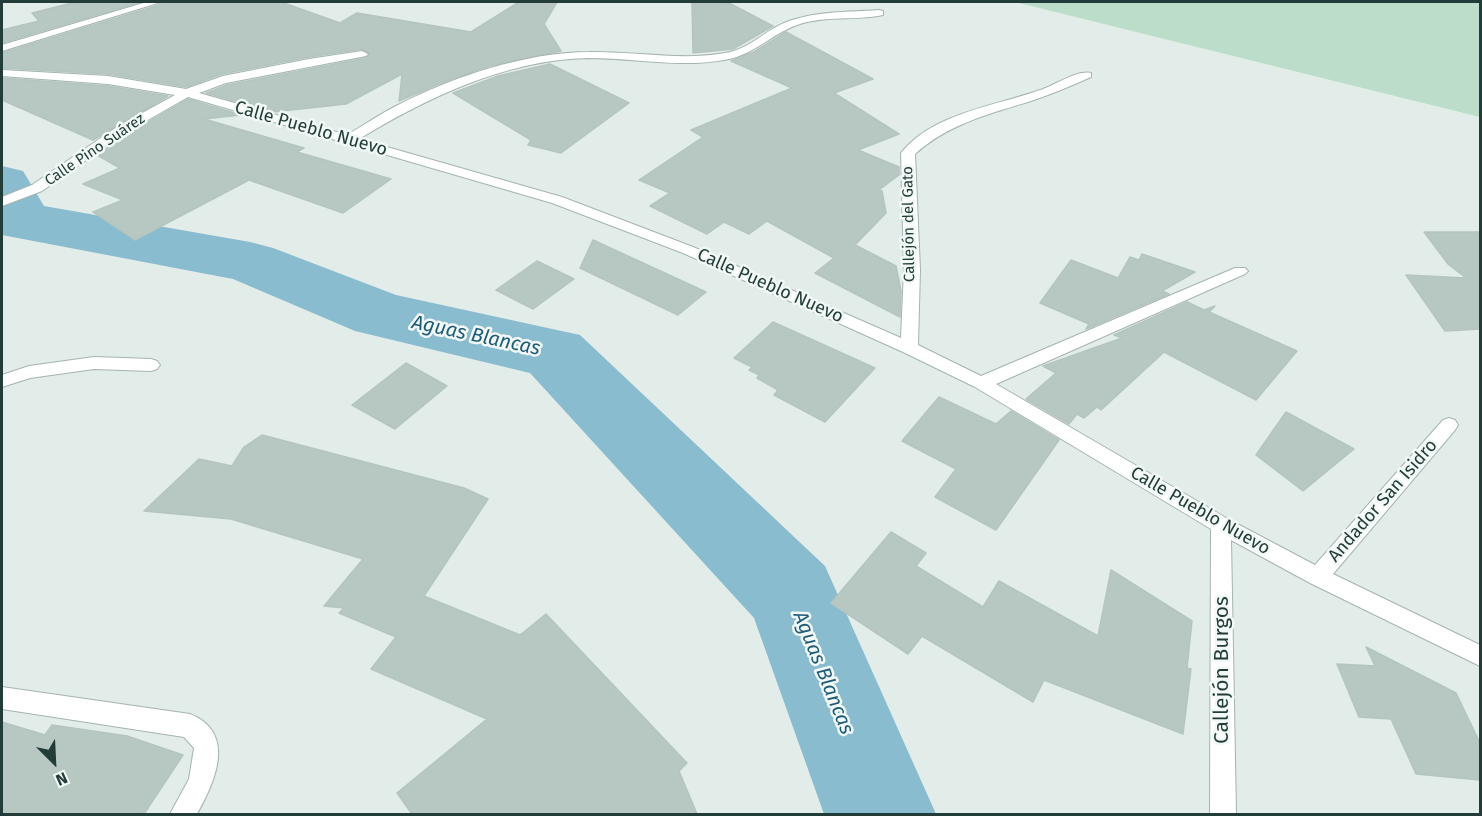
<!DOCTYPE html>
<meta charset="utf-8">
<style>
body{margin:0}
#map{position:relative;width:1482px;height:816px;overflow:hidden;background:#e2ece9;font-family:"Fira Sans",sans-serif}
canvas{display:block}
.frame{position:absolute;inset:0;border:3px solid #223d39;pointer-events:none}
.north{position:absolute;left:24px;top:732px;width:60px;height:60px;-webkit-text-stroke:4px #f2f8f6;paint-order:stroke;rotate:156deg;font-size:16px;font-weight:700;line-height:24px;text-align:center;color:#223d39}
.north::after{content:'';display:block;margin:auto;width:21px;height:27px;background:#223d39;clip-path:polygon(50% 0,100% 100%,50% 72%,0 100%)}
</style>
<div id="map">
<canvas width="1482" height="816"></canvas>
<div class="frame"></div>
<div class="north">N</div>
</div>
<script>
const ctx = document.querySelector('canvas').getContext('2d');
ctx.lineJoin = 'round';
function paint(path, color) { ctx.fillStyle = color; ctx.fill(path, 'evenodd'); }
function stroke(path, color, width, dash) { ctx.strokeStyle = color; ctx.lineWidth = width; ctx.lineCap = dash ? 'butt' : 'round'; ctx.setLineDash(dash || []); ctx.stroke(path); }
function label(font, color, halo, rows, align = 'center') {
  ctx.font = font + ' "Fira Sans",sans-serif'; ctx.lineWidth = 5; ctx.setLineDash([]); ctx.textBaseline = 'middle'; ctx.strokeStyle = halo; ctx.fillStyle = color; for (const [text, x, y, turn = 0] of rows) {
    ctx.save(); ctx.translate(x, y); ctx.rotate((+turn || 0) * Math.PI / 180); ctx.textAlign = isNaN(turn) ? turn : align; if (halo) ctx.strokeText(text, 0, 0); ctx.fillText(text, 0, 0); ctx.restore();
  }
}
const green = new Path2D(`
 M1015,2H1480V117Z`);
const river = new Path2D(`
 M2,166L23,171L44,206L250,242L273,248L396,295L580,335L825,566L936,814H824L754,618L530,373L355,331L233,279L2,235Z`);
const building = new Path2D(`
 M76,2H141L2,43V30L39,21L32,13Z
 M163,2H281L340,23L357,13L471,32L519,2H557L544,24L561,51L490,66L441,83L399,101L402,74L346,104L273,112L206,93L227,85L366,58L370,54L362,49L309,57L222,74L186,87L108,74L2,68V53L162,4Z
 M692,2H727L773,26L733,49L693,53Z
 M786,32L873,79L834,93L899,134L858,150L899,167V175L879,190L882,191L886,213L855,245L896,266L901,291L900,317L815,273L834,258L767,221L749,234L724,222L707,234L650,206L670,193L639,180L703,137L691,130L792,88L731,61L754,52Z
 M550,64L629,103L561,153L528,145L531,140L453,93L498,76Z
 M2,78L108,86L168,96L93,140L2,100Z
 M188,99L241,115L204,119L304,148L297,152L391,179L343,213L249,180L135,240L93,212L123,200L83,184L120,168L97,155L126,135Z
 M1424,232H1480V329L1445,331L1406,275L1466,278L1448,264Z
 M593,240L706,292L678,315L580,268Z
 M1142,254L1195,272L1162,291L1169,294L1086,329L1089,324L1040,303L1071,260L1118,278L1130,257L1139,260Z
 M537,261L574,279L533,309L496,290Z
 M1187,302L1204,310L1215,306L1209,312L1297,351L1256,400L1164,352L1101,410L1097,407L1084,418L1077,414L1069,424L1026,399L1056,373L1043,366L1122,338L1114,335Z
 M773,322L875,368L825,422L774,395L778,390L757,378L759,375L749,370L752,367L734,358Z
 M406,363L447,386L395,429L352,405Z
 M939,397L996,424L1011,411L1059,440L996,530L935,497L956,469L902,441Z
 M1286,412L1354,449L1303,491L1256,455Z
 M262,435L464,488L488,499L424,596L520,635L546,614L687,763L679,771L697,814H412L397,793L487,719L371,669L396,637L339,613L344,608L324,606L363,559L231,519L144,511L199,459L232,466L244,447Z
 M891,532L926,553L916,566L983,607L999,581L1098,636L1111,570L1192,621L1187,668L1191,669L1183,734L1044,680L1033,702L922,636L908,654L831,603Z
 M1366,647L1456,693L1480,743V780L1416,774L1391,719L1359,717L1337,664L1375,666Z
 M2,722L45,735L52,725L127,736L183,755L144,814H2Z`);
const street = new Path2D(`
 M147,2H161L2,51V45Z
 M879,10L883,11V15C855,21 825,15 797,25C771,34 753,56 724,60C679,68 633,58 588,58C506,60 428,97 359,139L562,197L693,247L901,338L904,270L901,153C934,112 997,106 1043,89C1057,84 1077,70 1091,73V77C1071,86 1052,94 1031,101C989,114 948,124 915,154L920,270L918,345L981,376L1235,268H1245L1248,271L1245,274L996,384L1228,519L1315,565L1443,420L1449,418L1455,420L1458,425L1455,430L1333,574L1480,645V666L1310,583L1231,540L1236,814H1210L1211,529L975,387L903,352L683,253L552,203L188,97L125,133L42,191L2,206V197L32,185L117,127L175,95L108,84L2,76V70L108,76L186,89L223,76L309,59L362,51L368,54L366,56L226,83L199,93L347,135C364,125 380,114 398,105C452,77 527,52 589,52C634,51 680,61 725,53C749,50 766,29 789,21C818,11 849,12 879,10Z
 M94,357L151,359L157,361L160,365L157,369L151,371L94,369L30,378L2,387V375L29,366Z
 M2,687L190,714C237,733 215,782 197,814H170L189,779L194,748L184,737L2,709Z`);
const farStreetnames = [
 ["Calle Pino Suárez",95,150,-34],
 ["Callejón del Gato",909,224,-91]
];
const streetNames = [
 ["Calle Pueblo Nuevo",311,129,16],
 ["Calle Pueblo Nuevo",770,286,24],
 ["Andador San Isidro",1383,501,-49],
 ["Calle Pueblo Nuevo",1200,511,30]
];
const waterNames = [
 ["Aguas Blancas",476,336,12],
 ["Aguas Blancas",823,673,68]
];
const nearStreetnames = [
 ["Callejón Burgos",1222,670,-90]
];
paint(green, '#bbddc9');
paint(river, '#8abcd0');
paint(building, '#b7c7c2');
stroke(building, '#b4c5c1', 1.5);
stroke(street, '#a5b4b1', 2);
paint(street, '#fff');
label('15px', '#223d39', '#f2f8f6', farStreetnames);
label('18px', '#223d39', '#f2f8f6', streetNames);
label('italic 20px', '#1d5c78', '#f2f8f6', waterNames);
label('21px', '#223d39', '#f2f8f6', nearStreetnames);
</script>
